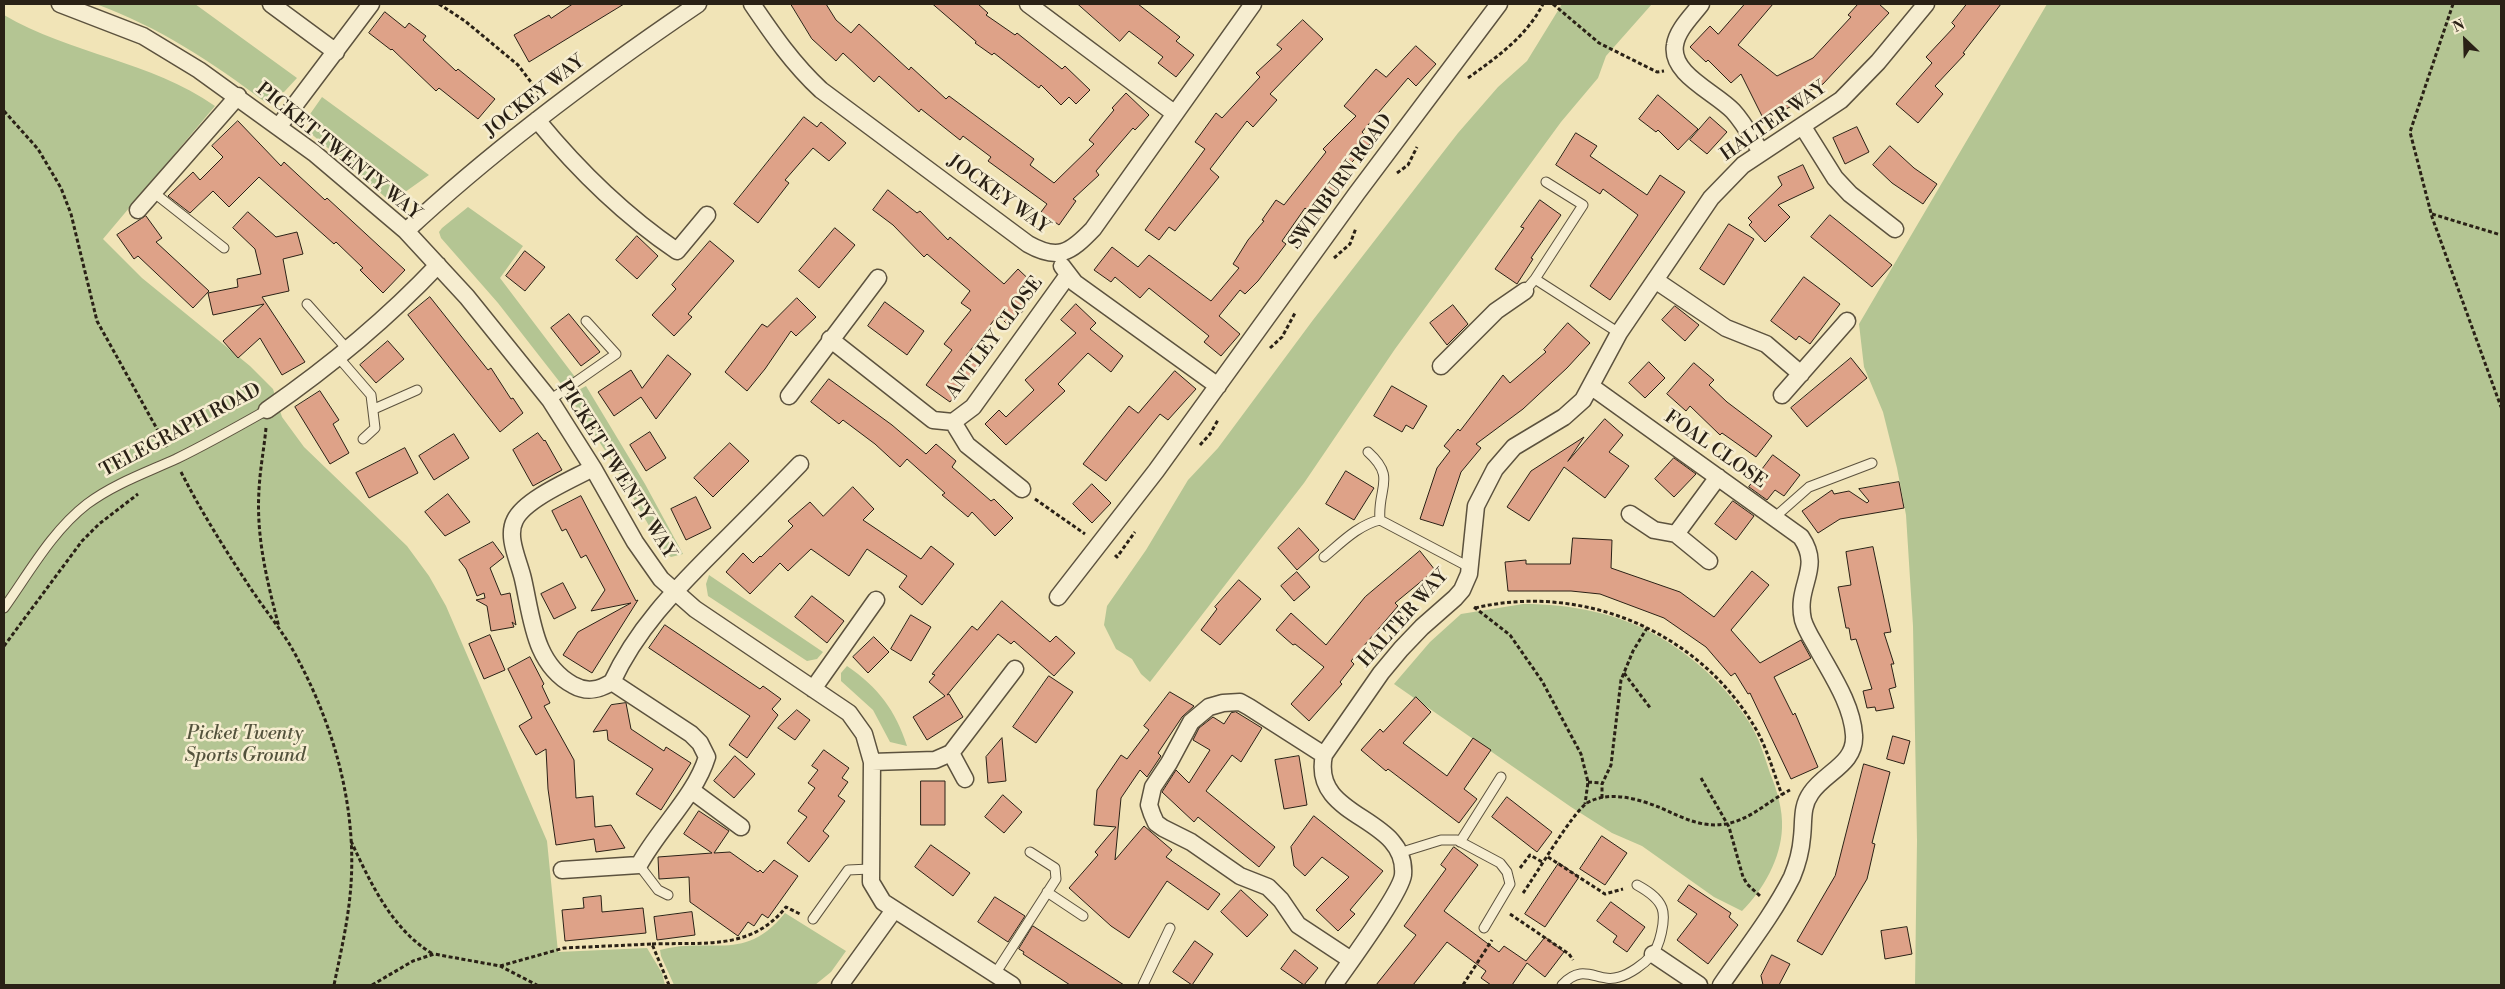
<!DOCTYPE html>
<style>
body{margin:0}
#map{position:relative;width:2505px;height:989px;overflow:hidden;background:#f1e4b7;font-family:"Libre Bodoni",serif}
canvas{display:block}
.frame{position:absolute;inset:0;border:5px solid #2a2116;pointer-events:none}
.north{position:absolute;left:2440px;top:15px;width:50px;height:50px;-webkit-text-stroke:4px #f6edd0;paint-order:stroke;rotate:336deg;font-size:14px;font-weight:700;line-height:20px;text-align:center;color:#2a2116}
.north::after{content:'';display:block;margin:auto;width:18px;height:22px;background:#2a2116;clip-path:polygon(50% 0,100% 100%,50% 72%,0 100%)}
</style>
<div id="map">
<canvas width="2505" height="989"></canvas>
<div class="frame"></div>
<div class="north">N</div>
</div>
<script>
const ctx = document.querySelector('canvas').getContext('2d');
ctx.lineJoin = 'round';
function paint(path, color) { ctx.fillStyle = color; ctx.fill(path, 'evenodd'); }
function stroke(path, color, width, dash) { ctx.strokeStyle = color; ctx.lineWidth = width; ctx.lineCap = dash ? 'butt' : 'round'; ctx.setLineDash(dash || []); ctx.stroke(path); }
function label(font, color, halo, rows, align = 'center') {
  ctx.font = font + ' "Libre Bodoni",serif'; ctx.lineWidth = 5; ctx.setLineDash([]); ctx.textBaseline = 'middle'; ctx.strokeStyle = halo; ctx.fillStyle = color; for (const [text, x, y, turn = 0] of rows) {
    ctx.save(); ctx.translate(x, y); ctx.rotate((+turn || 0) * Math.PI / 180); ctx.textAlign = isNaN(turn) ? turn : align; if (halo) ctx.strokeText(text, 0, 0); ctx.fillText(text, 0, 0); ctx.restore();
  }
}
const green = new Path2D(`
 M96,4H195L297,78L284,92L272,93L265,102C212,62 159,27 96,4Z
 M1562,4H1652L1606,56L1598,78L1561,122L1395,349L1304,483L1150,682L1141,674L1132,659L1116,649L1104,625L1107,606L1146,550L1188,480L1218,448L1313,320L1458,133L1498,87L1527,61Z
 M2047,4H2501V985H1915L1917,841L1913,626L1906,515L1897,468L1883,412L1864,367L1859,324Z
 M4,15C70,54 151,61 215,106L103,239L142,278L250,366L273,389L282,417L304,447L407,546L429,576L446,606L547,841L558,952L647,948L662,973L665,985H4Z
 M322,97L429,175L391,202L308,131L312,125L308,117Z
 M468,207L523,246L500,278L575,377L562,385L498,303L441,238L439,232L442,228Z
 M586,386L645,484L683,554L671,557L664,552L612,461L574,404L571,394Z
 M709,575L823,652L817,659L807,661L708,596L706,584Z
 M1523,604C1570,604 1620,613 1661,638C1697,659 1731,691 1752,727C1760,741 1765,758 1770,773C1777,790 1783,810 1782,828C1781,859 1763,890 1742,911L1714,897L1642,846L1612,833L1571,807L1394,684L1430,642L1461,614Z
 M847,666C878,687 896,711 907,746L890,742L873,710L841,681V673Z
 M785,913L846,951L831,972L815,985H674L661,956L660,950C710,936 744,964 785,913Z`);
const building = new Path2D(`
 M573,4H624L529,62L514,35L549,15L551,18Z
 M791,4H826L836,20L851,33L859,24L909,70L911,67L946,99L949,96L1034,159L1030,165L1054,183L1094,144L1089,140L1114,110L1112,108L1126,93L1149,115L1135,130L1133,128L1096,171L1099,175L1073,199L1076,201L1059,225L1041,212L1047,204L988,161L991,157L963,136L960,140L921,109L919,112L879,76L874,82L843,53L836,61L812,39Z
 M933,4H978L988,13L986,15L1015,35L1017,33L1062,69L1065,66L1090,90L1076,104L1069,97L1061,105L1041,85L1039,88L994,53L992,55L975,43L976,42Z
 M1078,4H1138L1180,37L1176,41L1194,55L1176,77L1158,63L1163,57L1129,31L1120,41Z
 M1745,4H1773L1738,45L1777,76L1813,58L1851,17L1848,15L1858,4H1879L1889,13L1823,84L1790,100L1792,106L1764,120L1741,74L1731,83L1708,60L1706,62L1690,47L1710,26L1718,34Z
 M1967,4H2001L1963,53L1965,54L1935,86L1943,94L1918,123L1896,104L1932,63L1926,57L1955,26L1952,23Z
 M385,12L405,28L409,23L426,36L423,40L456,71L458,69L495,99L478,119L439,88L436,91L392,49L391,50L369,33Z
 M1303,20L1323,39L1270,94L1277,100L1253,127L1247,121L1210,169L1219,177L1175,231L1169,227L1159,240L1145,230L1205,149L1195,142L1216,113L1222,118L1260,77L1256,73L1282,49L1277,45Z
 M1416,46L1436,64L1416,86L1408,78L1362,132L1372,142L1335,179L1340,183L1314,216L1305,208L1282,241L1286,244L1258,281L1245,294L1240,290L1219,316L1240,334L1221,356L1204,342L1209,336L1149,288L1140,298L1115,277L1111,282L1094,270L1112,247L1138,267L1149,255L1211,301L1239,268L1233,264L1248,240L1264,221L1262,220L1276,200L1284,205L1326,152L1323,149L1356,116L1344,106L1376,69L1386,77Z
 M1658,95L1698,129L1678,150L1658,130L1656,132L1639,119Z
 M804,117L817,127L821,122L846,143L829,161L813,148L785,180L789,183L758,223L734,204Z
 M1710,117L1727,132L1707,154L1690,140Z
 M238,121L281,166L284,162L325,200L327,198L405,270L383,293L360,270L363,268L336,242L334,244L259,177L229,207L213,191L190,213L168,196L193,172L200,180L223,157L212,146Z
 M1857,127L1869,152L1845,164L1833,138Z
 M1576,133L1597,146L1590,156L1647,195L1660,175L1685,192L1610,300L1590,286L1638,215L1603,189L1600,194L1556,165Z
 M1890,146L1914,168L1937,184L1923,204L1892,183L1873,165Z
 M1803,165L1814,188L1778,205L1790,217L1765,242L1749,225L1752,222L1748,218L1782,185L1778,177Z
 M888,190L917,213L920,211L948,240L950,237L1004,284L1018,269L1039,289L1021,307L1024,310L1009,326L998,315L966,356L979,364L968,381L966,380L950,402L926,385L952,350L944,344L971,310L961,303L970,291L927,254L924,257L893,225L873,210Z
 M1540,200L1561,215L1531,258L1533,259L1517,284L1495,269L1524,228L1521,227Z
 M248,212L276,237L297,232L303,254L283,259L289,291L262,297L305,362L282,375L260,338L238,358L223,341L264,304L213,315L208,293L238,287L237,279L261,274L255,249L233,228Z
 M1830,215L1892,265L1872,287L1811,237Z
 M146,216L162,238L156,242L209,291L193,308L138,256L134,259L117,235Z
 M1729,224L1754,239L1724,285L1700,269Z
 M835,228L855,245L819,288L799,271Z
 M637,236L658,256L637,279L616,260Z
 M710,241L734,261L688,314L692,317L674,336L652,315L676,289L672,285Z
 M525,251L545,267L525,291L506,276Z
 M1804,277L1840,304L1810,344L1799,336L1796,340L1771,321Z
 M430,297L488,370L491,368L511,399L513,398L523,413L500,432L408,315Z
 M797,298L816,317L796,336L791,331L765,369L747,391L725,372L762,324L767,327Z
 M885,302L924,331L907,355L868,326Z
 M1076,304L1096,323L1090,329L1123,356L1111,372L1088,353L1058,384L1065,391L1006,445L985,424L999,410L1006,417L1034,390L1025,380L1076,333L1061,320Z
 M1453,305L1468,324L1447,345L1430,323Z
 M1675,306L1699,325L1685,341L1662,320Z
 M569,314L600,352L581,366L551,328Z
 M1568,323L1590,343L1567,368L1523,409L1476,444L1481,448L1461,472L1443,526L1420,519L1437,468L1450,451L1444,446L1458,429L1460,431L1503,375L1510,383L1546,352L1544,350Z
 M388,341L404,359L376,383L360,365Z
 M668,355L691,374L656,419L641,397L614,416L598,392L631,370L642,388Z
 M1851,358L1867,378L1807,427L1791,408Z
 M1649,362L1665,378L1645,398L1629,383Z
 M1694,363L1714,380L1709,385L1727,402L1772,436L1756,457L1722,433L1720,435L1690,406L1686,411L1667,394Z
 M1175,371L1196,389L1168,420L1160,414L1106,481L1083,464L1129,406L1138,413Z
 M829,379L892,425L926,454L936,444L956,461L952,467L991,501L994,499L1013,518L995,536L972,512L968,517L942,495L945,493L907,459L900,467L875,444L843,420L839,424L811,402Z
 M1392,386L1427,406L1413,429L1406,425L1402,432L1374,416Z
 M320,391L339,420L333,424L349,453L330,464L295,407Z
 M1605,419L1623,435L1609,452L1629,466L1605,498L1564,467L1529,521L1507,507L1531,471L1584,437L1568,461Z
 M650,432L666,458L646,471L630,445Z
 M538,433L544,441L545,440L562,470L533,486L513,450Z
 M454,434L469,458L434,480L419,456Z
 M730,443L749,461L713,497L694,478Z
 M405,448L418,473L369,498L356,473Z
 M1773,455L1800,475L1784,496L1775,490L1767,500L1749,487Z
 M1674,458L1696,474L1674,497L1655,479Z
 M1346,471L1374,488L1354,520L1326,504Z
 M1899,482L1904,508L1840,519L1818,533L1802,511L1832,490L1834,494L1849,491L1867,503L1869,501L1859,489Z
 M1092,484L1111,503L1092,523L1073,504Z
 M853,487L874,509L863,520L921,559L931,546L954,564L922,605L899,587L907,576L867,549L849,576L811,549L788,571L780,563L750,594L726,572L743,553L753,563L760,556L761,557L793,526L788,521L810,502L823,516Z
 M448,494L470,522L445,536L425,512Z
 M581,496L636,601L638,600L592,673L563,655L578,632L631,603L591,611L605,590L586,555L581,558L566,529L562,531L552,511Z
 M696,497L711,528L686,540L671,509Z
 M1733,501L1754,516L1736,540L1715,524Z
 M1299,528L1319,550L1297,570L1278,548Z
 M1573,538L1612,540L1611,568L1680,592L1714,617L1752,571L1769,585L1731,630L1760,663L1801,640L1811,658L1774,677L1793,715L1795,713L1818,767L1791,779L1750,693L1748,694L1735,673L1731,676L1706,647L1664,618L1600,594L1571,591H1508L1505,562L1526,560V564H1570Z
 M493,542L504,557L490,568L501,595L510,593L516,625L512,622L514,627L491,631L487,606L476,600L485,598L484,593L477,596L466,569L459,560Z
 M1873,547L1891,632L1884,633L1894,664H1891L1896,687L1889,689L1894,708L1876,711L1875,707L1867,708L1863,691L1872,689L1856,639L1851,640L1849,628H1846L1838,587L1851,585L1846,552Z
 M1420,551L1435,570L1395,603L1398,606L1351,661L1354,664L1340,682L1342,684L1309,721L1291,704L1324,667L1295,644L1293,645L1276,630L1291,613L1326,645L1365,597Z
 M1297,572L1310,587L1294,601L1281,586Z
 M1239,580L1261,599L1220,645L1201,630L1217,609L1215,607Z
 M563,583L576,608L554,619L541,594Z
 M812,596L844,621L827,643L795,617Z
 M1002,601L1050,642L1056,636L1075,653L1054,676L1014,641L1011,644L998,634L947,695L949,694L963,717L927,740L913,717L945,696L929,682L935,675L932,674L972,626L977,630Z
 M911,615L931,627L911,661L891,649Z
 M665,625L760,689L763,686L781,699L772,709L778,715L747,758L729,745L750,716L649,648Z
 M490,635L505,670L484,679L469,644Z
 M874,637L889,652L868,673L853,657Z
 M530,657L544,684L542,686L550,703L544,706L574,760L576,798L593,796L595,827L611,825L625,848L596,852L594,839L556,845L548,789L546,749L536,755L519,726L532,718L508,669Z
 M1049,676L1073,692L1036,743L1013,727Z
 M1170,692L1194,706L1182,717L1158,753L1161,756L1147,777L1140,770L1121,798L1115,860L1144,826L1172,850L1166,857L1220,894L1208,910L1167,881L1129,938L1111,926L1069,888L1098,855L1095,852L1116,827L1094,825L1097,790L1121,755L1127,759L1149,730L1144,726Z
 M1416,697L1431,712L1403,743L1447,776L1473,738L1491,750L1464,789L1477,799L1459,823L1388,769L1386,771L1361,750L1380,729L1383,732Z
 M626,703L631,729L664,751L666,747L691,763L661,810L636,794L653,769L608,740L607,730L593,732L611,705Z
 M797,710L810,720L795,740L778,728Z
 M1236,712L1262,728L1241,762L1232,755L1206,791L1275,847L1259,867L1198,817L1194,822L1162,792L1176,770L1189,783L1210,750L1193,740L1199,728L1213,717L1224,724L1231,713Z
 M1893,736L1910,741L1904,764L1887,759Z
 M1002,738L1006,781L988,783L986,757Z
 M824,750L849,768L842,778L848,782L838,796L845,801L823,831L829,836L809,862L787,843L807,817L798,811L815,788L808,783L818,770L812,766Z
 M735,756L755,774L734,798L714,781Z
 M1299,756L1307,805L1284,809L1275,760Z
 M1864,764L1890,772L1872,843L1875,844L1867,879L1822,955L1797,941L1835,876Z
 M921,781H945V825H921Z
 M1003,795L1022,812L1004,833L985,817Z
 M1507,797L1552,832L1537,852L1492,817Z
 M699,811L729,831L714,853L730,852L758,872L760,870L763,873L774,860L798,876L768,918L762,914L754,926L748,922L738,936L690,902L689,877L659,879L658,857L712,853L684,834Z
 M1314,816L1383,871L1350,910L1355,914L1338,931L1316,910L1349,877L1322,857L1305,876L1294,866L1291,847Z
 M1602,836L1627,853L1605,885L1580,869Z
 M931,845L970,873L953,896L915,867Z
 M1454,847L1478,865L1444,911L1499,952L1504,946L1526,961L1545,937L1564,952L1545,977L1527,963L1512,985H1491L1481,978L1486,971L1447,942L1413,985H1376L1416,935L1404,926L1446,869L1441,865Z
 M1559,863L1579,877L1545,927L1525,914Z
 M1689,885L1731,913L1729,917L1738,925L1708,964L1677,940L1697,914L1678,901Z
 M1241,890L1268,915L1247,937L1221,912Z
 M601,896L602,912L643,908L646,933L565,941L562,910L584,908L583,898Z
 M995,897L1025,916L1008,942L978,922Z
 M1611,902L1645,927L1627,952L1613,942L1617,936L1597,921Z
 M692,912L695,935L657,940L654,917Z
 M1033,926L1124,985H1070L1023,954L1024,952L1019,949Z
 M1907,927L1912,954L1885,959L1881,931Z
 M1195,941L1213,954L1192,985L1173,972Z
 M1295,950L1318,968L1304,985L1281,969Z
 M1772,955L1790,964L1779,985H1763L1761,976Z`);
const path = new Path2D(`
 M439,4L465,21L518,65L540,94
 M1553,4L1599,43L1657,72L1664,71
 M2453,4L2410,132L2432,217L2501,407
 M1468,78C1497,57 1526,37 1543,4
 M4,111L38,149L61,188L71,214L97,321L167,447
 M1397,173L1408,165L1417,147
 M2432,214L2501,235
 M1334,258L1350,244L1356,228
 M1270,348L1282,337L1295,313
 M266,428C264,449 260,469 259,490C256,537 267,581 279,627
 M1200,445L1210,434L1218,420
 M181,472C202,513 226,551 251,589C264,608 278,626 290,645C333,720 359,809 350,896C347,926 340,956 334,985
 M1035,499L1085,534
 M1115,555L1117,557L1135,532
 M1474,607L1510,635L1542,681L1581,754L1588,782L1585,804
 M1475,608C1584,582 1702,633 1757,731C1768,751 1774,774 1782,795
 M4,646L82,541L99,524L138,494
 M1624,673L1651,709
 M1701,778L1729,827L1743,877L1747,884L1760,896
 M1588,782L1602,783
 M1602,798V784L1611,765L1621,680L1633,651L1647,628
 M351,841C370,882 392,930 433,954
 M1548,857L1605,894L1623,889
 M1520,868L1530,855L1544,863
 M1523,893C1536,875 1572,813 1587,803C1609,790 1639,799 1661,808C1683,818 1702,828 1726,824C1752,819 1768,801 1790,790
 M1510,914L1569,954L1573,960
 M652,944C703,942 751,951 786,907L800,914
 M500,966L564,948L652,944L669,985
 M372,985L413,961L434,954L500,966L537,985
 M1463,985L1492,940`);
const service = new Path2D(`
 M153,192L224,248
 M1535,279L1583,205L1546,182
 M1525,291L1535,279L1619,333
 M307,304L348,350
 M339,358L371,395L375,428L363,439
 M550,400L616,354L586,321
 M374,409L417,390
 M1368,452C1397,478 1377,488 1380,520
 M1775,517L1809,487L1872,463
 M1324,557C1341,543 1358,525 1380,520L1469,567
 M4,608C29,573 52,531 87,504C114,484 145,473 176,459C207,444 237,427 267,410
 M1460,842L1501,777
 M1399,853L1441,840H1457L1500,863L1507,872L1510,884L1484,928
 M639,865L658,890L668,895
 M1047,892L1083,916
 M813,919L848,870L870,869
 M995,974L1056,879L1055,868L1030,852
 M1143,985L1170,928
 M1562,985C1584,961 1598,984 1619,977C1630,974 1644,964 1651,956C1660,947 1666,919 1662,908C1658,897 1646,890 1637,885`);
const minor = new Path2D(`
 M60,4L143,36L199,70L314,153L406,231L467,297L550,400L593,468L635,542L661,579L695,609L849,713L864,734L872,762L871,882L883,902L1012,985
 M271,4L336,52
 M752,4C773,35 793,64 821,90L1028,244C1058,261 1070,253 1093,229L1253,4
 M1028,4L1174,113
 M1701,4C1692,16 1677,30 1675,45C1670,74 1715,92 1733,111C1744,123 1752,138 1761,152
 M537,120C578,170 624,215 677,251L707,215
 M279,126L371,4
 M1803,127L1835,178L1850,194L1895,229
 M138,210L238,96
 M406,231C496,147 596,73 698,4
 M1062,266L1075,283L1218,386
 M1655,280L1726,328L1766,344L1801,374
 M830,339L933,420L953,422L973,407L1068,275
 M1441,366L1496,311L1525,291
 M1592,387L1801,537C1823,569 1795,585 1803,620C1806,630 1812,639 1817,648C1831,674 1852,704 1854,735C1856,764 1825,772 1811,793C1801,807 1804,821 1802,837C1801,850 1797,865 1792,877C1773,915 1745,950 1721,985
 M1782,395L1847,321
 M789,396L878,278
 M267,410C329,367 386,320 438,265
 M953,422L967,445L1022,489
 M1630,514L1654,530L1676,534L1718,477
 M1676,534L1709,561
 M1058,597L1156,471L1357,193L1499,4
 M612,682C636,630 674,591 714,551C743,522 772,493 800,464
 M813,689L876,600
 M951,753L965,779
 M1324,755L1249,707L1240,702L1223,703L1209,707L1191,722L1169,763L1153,787L1149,805L1152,814L1156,823L1163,828L1191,842L1240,876L1268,887L1281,900L1298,925L1351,960
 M872,762L935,760L951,753L1015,669
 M691,790L741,827
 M562,870L639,865C659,828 695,796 707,757L700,743L691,734L612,682C599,690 587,693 573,685C534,664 532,618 523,579C519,561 506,537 515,520C525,499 573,479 593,468
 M1653,954L1699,985
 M840,985L894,910
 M1334,985C1347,966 1401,893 1403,875C1408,815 1310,820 1324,755L1381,673L1401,649L1422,627L1455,598L1462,590L1469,574L1476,506L1495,469L1514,447L1564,417L1583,400L1619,333L1711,198L1743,165L1841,100L1878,62L1926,4`);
const streetNames = [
 ["JOCKEY WAY",535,97,-38],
 ["HALTER WAY",1774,122,-35],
 ["PICKET TWENTY WAY",338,152,39],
 ["SWINBURN ROAD",1341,182,-54],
 ["JOCKEY WAY",998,195,36],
 ["ANTLEY CLOSE",995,338,-53],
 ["TELEGRAPH ROAD",181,431,-28],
 ["FOAL CLOSE",1715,450,35],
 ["PICKET TWENTY WAY",616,470,58],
 ["HALTER WAY",1404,619,-48]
];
const parkNames = [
 ["Picket Twenty",245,734],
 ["Sports Ground",245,756]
];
paint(green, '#b4c593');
paint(building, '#dea288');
stroke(building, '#2a2116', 1);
stroke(service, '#5c523e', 11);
stroke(minor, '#5c523e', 19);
stroke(path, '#2a2116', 3, [4, 2.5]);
stroke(service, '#f6edd0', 9);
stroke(minor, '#f6edd0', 16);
label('19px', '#2a2116', '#f6edd0', streetNames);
label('italic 19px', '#53523c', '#f6edd0', parkNames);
</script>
